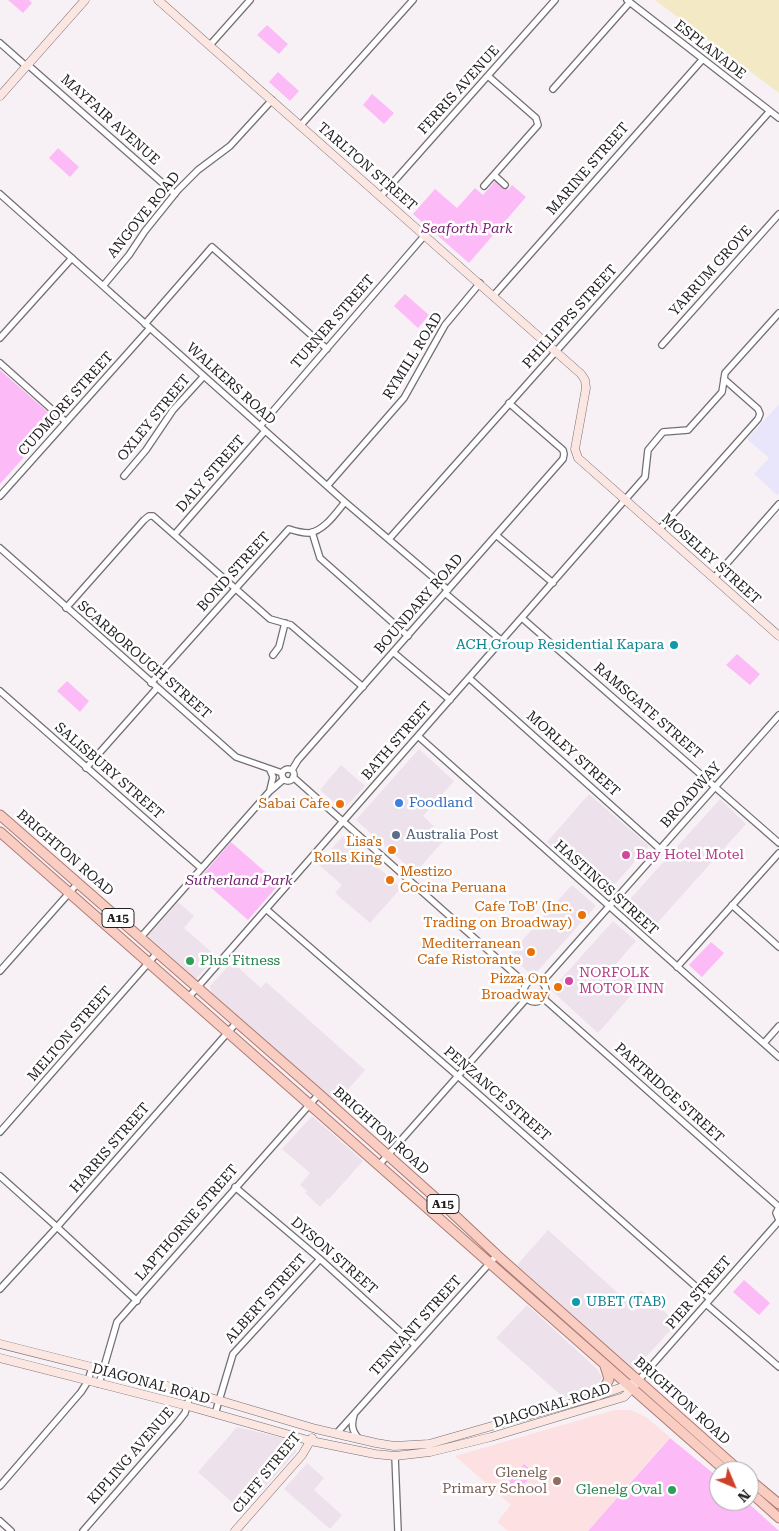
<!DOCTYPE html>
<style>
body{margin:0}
#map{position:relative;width:779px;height:1531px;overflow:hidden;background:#f7f1f6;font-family:"Roboto Serif",serif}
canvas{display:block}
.north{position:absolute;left:709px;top:1461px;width:50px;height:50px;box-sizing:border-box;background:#fff;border:1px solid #a7a6a7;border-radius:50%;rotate:135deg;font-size:14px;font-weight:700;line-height:20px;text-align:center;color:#222022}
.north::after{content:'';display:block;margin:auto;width:18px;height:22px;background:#cd4129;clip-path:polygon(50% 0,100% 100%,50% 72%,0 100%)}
</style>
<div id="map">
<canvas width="779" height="1531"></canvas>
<div class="north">N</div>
</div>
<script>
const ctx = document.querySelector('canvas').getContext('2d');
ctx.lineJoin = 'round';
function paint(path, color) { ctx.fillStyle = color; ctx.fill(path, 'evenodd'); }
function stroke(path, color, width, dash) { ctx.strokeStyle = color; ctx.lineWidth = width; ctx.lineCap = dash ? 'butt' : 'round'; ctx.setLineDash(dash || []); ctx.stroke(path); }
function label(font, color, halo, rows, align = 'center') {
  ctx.font = font + ' "Roboto Serif",serif'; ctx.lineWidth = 5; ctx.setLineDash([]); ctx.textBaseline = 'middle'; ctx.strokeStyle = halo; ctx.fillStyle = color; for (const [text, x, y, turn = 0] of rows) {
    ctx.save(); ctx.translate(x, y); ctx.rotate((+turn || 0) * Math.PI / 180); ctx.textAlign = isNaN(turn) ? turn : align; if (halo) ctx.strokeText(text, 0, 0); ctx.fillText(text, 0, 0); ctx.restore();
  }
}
const built = new Path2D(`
 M419,749L454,781L423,816L446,838L415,873L356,820Z
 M341,765L365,786L343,810L320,790Z
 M589,794L649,846L606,894L547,842Z
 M720,799L746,824L650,931L623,907Z
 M343,836L401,888L370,923L335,893L342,885L318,864Z
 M572,885L596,906L533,976L509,955Z
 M178,902L194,916L184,928L216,956L196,979L148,936Z
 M613,921L636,941L615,965L639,986L598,1033L551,990Z
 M232,962L261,988L266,982L365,1070L336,1103L211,992L210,986Z
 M312,1116L363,1161L329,1199L328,1198L320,1207L305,1193L307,1191L300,1185L310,1173L282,1149Z
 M548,1230L629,1303L641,1290L677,1323L634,1370L517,1265Z
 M527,1305L596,1368L602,1377L599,1383L584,1392L564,1398L496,1338Z
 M237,1427L295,1441L296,1452L243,1512L198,1472Z
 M307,1463L324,1478L314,1490L342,1515L330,1529L284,1489Z`);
const education = new Path2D(`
 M614,1410H631L646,1417L670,1437L588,1531H508L497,1522L511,1505L455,1456Z`);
const medical = new Path2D(`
 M779,404V493L777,495L754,474L769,458L747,439Z`);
const green = new Path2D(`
 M8,0H29L32,3L23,13Z
 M267,25L288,44L279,54L257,35Z
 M278,72L299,91L290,101L269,82Z
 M372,94L394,113L384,124L363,105Z
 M58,148L79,167L70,177L49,158Z
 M496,180L508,190L512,185L526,197L469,263L413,214L435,189L457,208L475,188L483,195Z
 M405,294L429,315L418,328L394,306Z
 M0,370L57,420L0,484Z
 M737,654L760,674L750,685L726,665Z
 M67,681L89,701L80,712L57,691Z
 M231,842L279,884L248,920L200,878Z
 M711,942L724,953L702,977L689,965Z
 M744,1280L770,1303L759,1315L733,1292Z
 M670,1438L719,1478V1501H746L779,1531H588Z
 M524,1464L534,1473L515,1494L505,1486Z`);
const sand = new Path2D(`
 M655,0H779V93Z`);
const street = new Path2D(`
 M627,0L779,118
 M0,43L26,66
 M210,45L250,0
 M28,65L175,194
 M553,89L630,2
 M300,126L413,0
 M494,175L505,185
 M484,186L538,125L536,118L488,76
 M0,194L345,502L448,590
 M381,196L555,0
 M103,286L129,255L145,231L178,190L198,170L230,146L272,100
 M494,295L702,60
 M145,324L212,247L327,349
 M0,338L72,258
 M662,345L779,214
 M0,363L66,422
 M260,426L425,235
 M124,476L146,450L173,410L204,376
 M327,486L404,398L445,325L480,283
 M0,496L150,328
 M659,530L758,419L760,414L758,409L724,379
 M312,532L320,558L408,636
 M175,534L265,431
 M496,535L553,583
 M389,539L770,111
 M0,548L236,757L282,773
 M714,578L779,504
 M445,593L502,641
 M66,608L144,520L149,516H153L270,619L291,625L363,687
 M522,618L779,843
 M393,652L450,700
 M273,655L279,647L285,623
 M469,678L660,849
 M151,683L289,529C295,531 302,533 309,533C324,531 336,513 345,502
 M0,691L201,868
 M418,736L779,1057
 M86,768L157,688
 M282 775a6 6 0 1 1 12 0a6 6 0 1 1-12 0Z
 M292,770L298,760L563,459L564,454L563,450L509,403
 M293,777L526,984
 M270,790L273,777L270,770
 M732,905L779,947
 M266,909L459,1077L710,1299
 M141,937L269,792L284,779
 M677,967L779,853
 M0,971L78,883
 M524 991a11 11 0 1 1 22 0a11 11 0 1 1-22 0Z
 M542,982L779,715
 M188,998L645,477L648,450L663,432L688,430L722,392L725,373L779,313
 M543,998L779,1207
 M764,1043L779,1026
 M0,1132L158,952
 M379,1165L527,998
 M0,1176L57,1227L137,1301
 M235,1187L320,1259L415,1345
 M779,1207L776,1213L779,1220
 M0,1289L57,1227L237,1022
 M706,1304L779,1367
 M638,1381L779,1221
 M99,1384L117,1322L319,1094
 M215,1414L233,1354L320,1259
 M354,1415C351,1425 352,1431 359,1439
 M336,1434L497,1255
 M395,1456L398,1531
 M0,1486L81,1392L88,1381L92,1367
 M0,1521L11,1531
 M83,1531L178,1422L185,1413L191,1392`);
const secondary = new Path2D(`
 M158,0L581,374L585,380L586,388L575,449L578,458L779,636
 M0,96L85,0
 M0,1344L191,1392L316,1429L376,1443L394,1446L429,1444L597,1396L631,1384
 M0,1358L188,1406L311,1441L375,1454L395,1456L430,1452L491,1437L624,1397L635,1385
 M235,1531L302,1455L312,1438`);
const primary = new Path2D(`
 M0,815L319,1094L447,1208L497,1255L740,1471
 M0,832L726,1471
 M597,1396L606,1385L609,1379L605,1366
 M749,1479L779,1504
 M749,1491L779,1518`);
const markers = [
 [674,645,5,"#0f9aa8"],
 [399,803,5,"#3f7fe0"],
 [340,804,5,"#e8710a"],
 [396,835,5,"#5c6f8a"],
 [392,850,5,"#e8710a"],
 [626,855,5,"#d1479c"],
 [390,880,5,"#e8710a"],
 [582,915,5,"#e8710a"],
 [531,952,5,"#e8710a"],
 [190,961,5,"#2e9e5b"],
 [569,981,5,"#d1479c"],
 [558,987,5,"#e8710a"],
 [576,1302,5,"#0f9aa8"],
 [557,1481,5,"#8d6e63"],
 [672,1490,5,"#2e9e5b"]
];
const shields = [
 [118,918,32],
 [443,1204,32]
];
const shieldNames = [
 ["A15",118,918],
 ["A15",443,1204]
];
const streetNames = [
 ["ESPLANADE",710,50,38],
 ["FERRIS AVENUE",459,90,-48],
 ["MAYFAIR AVENUE",110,120,42],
 ["TARLTON STREET",367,167,41],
 ["MARINE STREET",588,169,-49],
 ["ANGOVE ROAD",144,215,-51],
 ["YARRUM GROVE",711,271,-48],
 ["PHILLIPPS STREET",570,317,-48],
 ["TURNER STREET",333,322,-49],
 ["RYMILL ROAD",413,356,-58],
 ["WALKERS ROAD",231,384,42],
 ["CUDMORE STREET",66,404,-48],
 ["OXLEY STREET",154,418,-51],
 ["DALY STREET",211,474,-49],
 ["MOSELEY STREET",711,559,42],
 ["BOND STREET",234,572,-48],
 ["BOUNDARY ROAD",419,604,-49],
 ["SCARBOROUGH STREET",144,660,41],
 ["RAMSGATE STREET",648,711,41],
 ["BATH STREET",397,741,-49],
 ["MORLEY STREET",573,754,42],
 ["SALISBURY STREET",109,771,41],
 ["BROADWAY",691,795,-48],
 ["BRIGHTON ROAD",65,853,41],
 ["HASTINGS STREET",606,888,42],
 ["MELTON STREET",70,1034,-49],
 ["PARTRIDGE STREET",669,1093,42],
 ["PENZANCE STREET",497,1094,41],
 ["BRIGHTON ROAD",381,1131,42],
 ["HARRIS STREET",110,1148,-49],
 ["LAPTHORNE STREET",187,1223,-49],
 ["DYSON STREET",334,1256,41],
 ["PIER STREET",699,1293,-49],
 ["ALBERT STREET",266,1299,-48],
 ["TENNANT STREET",416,1326,-48],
 ["DIAGONAL ROAD",151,1384,15],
 ["BRIGHTON ROAD",682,1401,42],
 ["DIAGONAL ROAD",552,1406,-17],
 ["KIPLING AVENUE",131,1456,-49],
 ["CLIFF STREET",267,1473,-51]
];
const parkNames = [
 ["Seaforth Park",467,229],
 ["Sutherland Park",239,881]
];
const cultureNames = [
 ["ACH Group Residential Kapara",664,645],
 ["UBET (TAB)",586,1302,"left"]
];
const shopNames = [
 ["Foodland",409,803]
];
const foodNames = [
 ["Sabai Cafe",330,804],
 ["Lisa's",382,842],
 ["Rolls King",382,858],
 ["Mestizo",400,872,"left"],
 ["Cocina Peruana",400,888,"left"],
 ["Cafe ToB' (Inc.",572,907],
 ["Trading on Broadway)",572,923],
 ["Mediterranean",521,944],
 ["Cafe Ristorante",521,960],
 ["Pizza On",548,979],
 ["Broadway",548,995]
];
const serviceNames = [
 ["Australia Post",406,835]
];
const hotelNames = [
 ["Bay Hotel Motel",636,855],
 ["NORFOLK",579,973],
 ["MOTOR INN",579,989]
];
const leisureNames = [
 ["Plus Fitness",200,961],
 ["Glenelg Oval",662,1490,"right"]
];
const educationNames = [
 ["Glenelg",547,1473],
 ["Primary School",547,1489]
];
paint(built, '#ede1eb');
paint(education, '#fde1e2');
paint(medical, '#e9e6fc');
paint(green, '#fcbaf6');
paint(sand, '#f3e9c4');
stroke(street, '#746f73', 8);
stroke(secondary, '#746f73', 9);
stroke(primary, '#ac7a71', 11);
stroke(street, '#fff', 5.5);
stroke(secondary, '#fce6e1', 8);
stroke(primary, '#facdc3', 9);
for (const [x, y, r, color] of markers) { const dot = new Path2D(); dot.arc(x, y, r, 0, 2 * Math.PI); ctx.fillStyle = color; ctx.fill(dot); stroke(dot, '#fff', 2); }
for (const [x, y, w] of shields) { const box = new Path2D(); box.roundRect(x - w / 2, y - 9.5, w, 19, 4); ctx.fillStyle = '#fff'; ctx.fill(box); stroke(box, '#222022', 1); }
label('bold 12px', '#222022', null, shieldNames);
label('14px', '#222022', '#fff', streetNames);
label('italic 14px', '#742070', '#fff', parkNames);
label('14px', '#0d838f', '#fff', cultureNames, 'right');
label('14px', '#366cbe', '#fff', shopNames, 'left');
label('14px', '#c56008', '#fff', foodNames, 'right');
label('14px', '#4e5e75', '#fff', serviceNames, 'left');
label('14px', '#b23c85', '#fff', hotelNames, 'left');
label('14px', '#27864d', '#fff', leisureNames, 'left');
label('14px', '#785e54', '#fff', educationNames, 'right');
</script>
